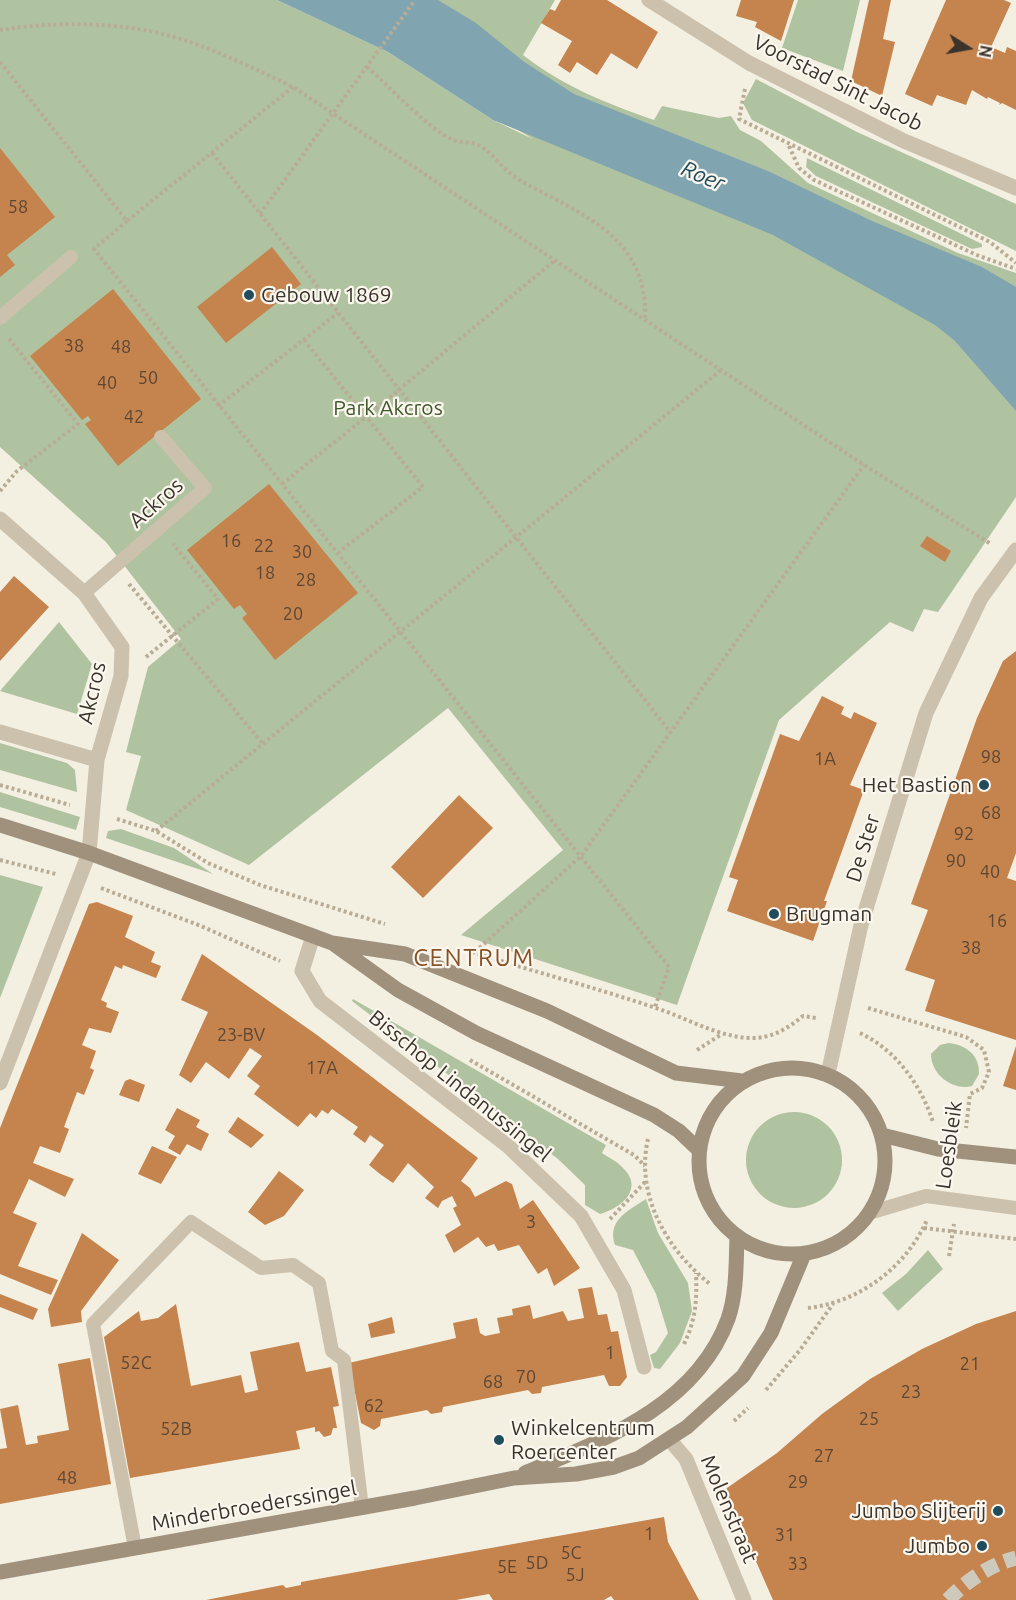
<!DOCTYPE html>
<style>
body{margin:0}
#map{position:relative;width:1016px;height:1600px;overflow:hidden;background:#f3efe1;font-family:Ubuntu,sans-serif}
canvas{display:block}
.north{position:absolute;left:938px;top:18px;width:60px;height:60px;-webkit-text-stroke:4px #fbf7ee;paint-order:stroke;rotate:101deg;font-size:16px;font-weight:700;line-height:24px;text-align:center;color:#3a332b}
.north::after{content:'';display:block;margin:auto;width:21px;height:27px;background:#3a332b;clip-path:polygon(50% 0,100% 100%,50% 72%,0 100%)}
</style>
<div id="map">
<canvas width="1016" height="1600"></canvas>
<div class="north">N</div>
</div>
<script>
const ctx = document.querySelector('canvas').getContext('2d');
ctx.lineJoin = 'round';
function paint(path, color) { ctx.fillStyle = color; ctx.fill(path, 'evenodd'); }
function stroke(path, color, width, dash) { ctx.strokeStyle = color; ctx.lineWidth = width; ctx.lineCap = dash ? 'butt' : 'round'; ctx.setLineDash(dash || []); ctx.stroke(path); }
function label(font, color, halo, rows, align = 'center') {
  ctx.font = font + ' Ubuntu,sans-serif'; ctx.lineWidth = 4.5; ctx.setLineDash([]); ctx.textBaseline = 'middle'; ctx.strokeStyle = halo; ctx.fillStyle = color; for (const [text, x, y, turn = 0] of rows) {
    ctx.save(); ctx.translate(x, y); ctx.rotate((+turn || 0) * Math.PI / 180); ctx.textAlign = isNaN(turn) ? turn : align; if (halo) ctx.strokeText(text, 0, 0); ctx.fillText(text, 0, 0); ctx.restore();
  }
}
const green = new Path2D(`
 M0,0H277L388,52L493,120L533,139L304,0H555L523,55C566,88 604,102 654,120L662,106L719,118L731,116L740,130L761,141L808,183L958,253L1016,273V497L938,612L924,609L913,632L890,622L779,720L677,1005L461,935L563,850L448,708L249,865L126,810L141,756L126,752L148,667L181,639L106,542L0,447Z
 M798,0H860L843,71L782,48Z
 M756,79L857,132L1016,204V251L752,120L743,103Z
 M807,158L982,244V247L972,249L816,176L806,167Z
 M59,622L92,664L77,714L0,691Z
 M0,743L67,763L75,770L77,792L0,770Z
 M0,792L80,817L76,830L0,807Z
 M121,829L174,848L213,874L106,838L108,831Z
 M0,875L43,887L0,998Z
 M353,999L606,1145L602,1153C609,1158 617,1161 622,1167C645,1188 622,1208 600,1214L585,1205V1185L558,1159L352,1001Z
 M949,1043C967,1045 980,1056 979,1074L972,1086C952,1091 931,1074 931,1054L940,1045Z
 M746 1160a48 48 0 1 1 96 0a48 48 0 1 1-96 0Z
 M646,1199L658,1233L688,1283L692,1311L680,1343L660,1369L654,1368L650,1355L656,1352L668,1333L656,1294L633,1250L615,1245C607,1221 627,1211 646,1199Z
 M928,1250L943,1269L898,1311L882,1293L906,1274Z`);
const water = new Path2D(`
 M277,0H438L476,23L523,61L574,94L768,171L872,221L982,267L1016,287V411L955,341L935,325L773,235L493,120L388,52Z`);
const building = new Path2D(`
 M561,0H607L658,32L637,69L611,53L597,75L577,62L570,73L558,65L572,41L541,23L550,9L555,11Z
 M741,0H794L781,41L755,27L757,22L736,16Z
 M869,0H891L883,39L895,42L882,96L851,81Z
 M946,0H1004L1011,3L991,47L1005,53L1007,47L1016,51V110L1002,103L999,105L1000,103L988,97L987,99L972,90L966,105L937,95L932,106L905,94Z
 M0,148L55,217L7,255L15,265L0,277Z
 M272,247L301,284L226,343L197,307Z
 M113,289L201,399L118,466L85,424L91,420L88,416L82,420L30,356Z
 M269,484L358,593L275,660L242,618L247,614L240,605L234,609L187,550Z
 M927,536L951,551L945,562L920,546Z
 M14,576L49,607L0,661V592Z
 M1016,651V853L1007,878L1016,881V1040L925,1011L935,980L905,970L928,910L911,904L977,718L1003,661Z
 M822,696L844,707L841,714L851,719L854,712L877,723L850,785L864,790L824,901H827L813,941L727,911L738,880L729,877L780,734L799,741Z
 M459,795L493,828L423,898L391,867Z
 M97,902L133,916L125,937L155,952L151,962L161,966L156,978L123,965L122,969L115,966L101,1000L107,1003L106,1007L119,1012L111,1033L89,1028L82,1045L96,1051L90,1068L94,1070L84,1095L77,1092L64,1127L69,1129L60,1153L40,1146L33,1163L74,1179L65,1197L29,1179L13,1213L37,1223L18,1266L58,1280L51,1295L0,1274V1128L89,904Z
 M202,954L317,1035L478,1158L461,1181L470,1188L475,1197L506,1181L512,1184L520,1209L533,1200L580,1268L554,1286L547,1268L538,1274L519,1245L498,1251L494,1244L486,1247L478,1237L454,1253L445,1235L461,1225L453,1208L457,1206L452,1196L442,1201L438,1208L425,1198L434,1187L408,1163L393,1183L380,1174L369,1165L384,1145L370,1135L365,1143L353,1134L358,1127L332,1109L328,1114L322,1110L316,1118L310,1113L298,1127L254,1094L260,1086L247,1076L262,1056L250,1048L229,1079L206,1062L191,1083L179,1075L208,1012L181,1000Z
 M1016,1046V1090L1003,1086Z
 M130,1079L145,1085L139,1102L119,1095L125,1081Z
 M177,1108L200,1120L196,1127L209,1134L201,1151L187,1144L180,1155L168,1148L175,1136L165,1130Z
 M238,1117L264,1135L251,1148L228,1132Z
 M152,1146L177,1157L161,1184L138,1174Z
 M279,1171L304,1190L284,1216L265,1225L248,1212Z
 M82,1233L119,1260L81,1311L82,1322L51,1327L48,1309Z
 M592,1287L598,1315L607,1314L611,1332L618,1331L627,1377L620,1386H609L604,1375L542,1387L541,1393L532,1394L528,1390L443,1407L442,1412L431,1414L427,1410L381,1419L380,1426L374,1430L361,1423L349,1363L456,1338L453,1323L477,1318L480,1333L485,1336L500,1333L497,1318L513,1315L512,1309L530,1305L533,1319L563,1311L568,1321L584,1318L578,1289Z
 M0,1294L38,1309L33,1320L0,1307Z
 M176,1304L191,1386L241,1375L245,1393L258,1390L250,1352L299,1342L306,1372L331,1367L339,1406L333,1407L337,1428H333L331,1435L324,1437L319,1431L315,1432V1427L296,1431L300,1449L130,1478L104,1337L139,1311L141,1321L158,1318Z
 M1016,1311V1600H773L726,1493L727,1488L777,1453L822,1414L870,1379L922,1349L976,1324Z
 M392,1317L395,1333L371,1338L368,1324Z
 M90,1358L111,1484L0,1504V1449L7,1448L0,1409L18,1405L26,1445L38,1443L37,1436L69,1430L58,1364Z
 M664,1517L668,1542L699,1600H614L611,1596L604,1600H493L489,1594L456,1600H206L283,1585L286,1588L301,1585V1582Z`);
const pedestrianTunnel = new Path2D(`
 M948,1600C966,1581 991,1564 1016,1558`);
const path = new Path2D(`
 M0,30C44,23 93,22 138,29C192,37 244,64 293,87L864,465L991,544
 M0,62L127,221L293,87
 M367,67C390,87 425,126 451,139C459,143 469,141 478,145C493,152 502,169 516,178C578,214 649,234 645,320
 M745,89L739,119L990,242L1016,263
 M789,146L799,168L814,180L979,256L1016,269
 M212,153L671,733
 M260,214L415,0
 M127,221L94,249L669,967L655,1007
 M304,340L423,487L339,552
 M218,406L338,313
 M282,484L366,417L554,261
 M0,491L17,471L78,424L9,339
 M129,584L263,744
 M146,657L218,599L173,544
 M0,785L70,805
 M117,819L156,831L208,863L260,885L385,924
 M156,831L721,370
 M0,860L56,874
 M101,888L201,926L280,961
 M472,952C532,971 593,987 653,1007C685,1017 715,1036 749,1038C771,1039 787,1029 803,1016L816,1018
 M475,952L581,856L864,465
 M868,1008L966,1037L984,1050L989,1072L982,1088L970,1094L966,1128
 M860,1033C896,1050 921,1085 933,1122
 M697,1050L722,1034
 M470,1060L634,1155L645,1166
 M648,1139C635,1195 667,1250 710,1284
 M610,1219L647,1180
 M924,1228L1016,1239
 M949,1256L954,1224
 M808,1308C860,1302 906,1267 927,1220
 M684,1344C696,1319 697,1300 696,1273
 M766,1390L800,1350L833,1304
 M734,1421L748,1408`);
const service = new Path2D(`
 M0,318L71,257
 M84,593L205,488L161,437
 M869,1213L926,1196L1016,1208
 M135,1548L93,1324L191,1222L261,1268L293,1265L319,1283L332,1351L344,1360L362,1508`);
const minor = new Path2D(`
 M649,0L749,63L904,141L1016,188
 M0,519L84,593L122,647L121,676L97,760L89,853L0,1083
 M0,732L97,760
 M313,936L302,971L320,1001L508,1146L581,1216L624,1290L644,1367
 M828,1074L861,925L926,713L981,598L1016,550
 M669,1439L686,1459L744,1600`);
const secondary = new Path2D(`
 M0,825L89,853L332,943L405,954L547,1011L676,1073L742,1081
 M335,945L398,990L476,1033L654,1115L679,1131L699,1150
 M699 1161a93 93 0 1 1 186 0a93 93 0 1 1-186 0Z
 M882,1135L938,1149L1016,1157
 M525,1473C603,1440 696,1406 728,1319C737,1293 736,1263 737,1236
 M0,1572L415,1498L514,1478L576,1474L614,1467L639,1458L687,1427L743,1376L771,1333L804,1254`);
const markers = [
 [249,295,6,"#204c5c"],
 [984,785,6,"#204c5c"],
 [774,914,6,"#204c5c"],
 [499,1440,6,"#204c5c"],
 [998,1511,6,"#204c5c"],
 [982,1546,6,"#204c5c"]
];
const numberNames = [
 ["58",18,207],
 ["38",74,346],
 ["48",121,347],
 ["50",148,378],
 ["40",107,383],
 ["42",134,417],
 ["16",231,541],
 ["22",264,546],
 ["30",302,552],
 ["18",265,573],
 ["28",306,580],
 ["20",293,614],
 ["98",991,757],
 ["1A",825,759],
 ["68",991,813],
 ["92",964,834],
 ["90",956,861],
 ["40",990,872],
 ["16",997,921],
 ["38",971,948],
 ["23-BV",241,1035],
 ["17A",322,1068],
 ["3",531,1222],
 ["1",610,1353],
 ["52C",136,1363],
 ["21",970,1364],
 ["70",526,1377],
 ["68",493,1382],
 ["23",911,1392],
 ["62",374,1406],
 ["25",869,1419],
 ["52B",176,1429],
 ["27",824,1456],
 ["48",67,1478],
 ["29",798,1482],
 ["1",649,1534],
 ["31",785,1535],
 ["5C",571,1553],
 ["5D",537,1563],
 ["33",798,1564],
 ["5E",507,1567],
 ["5J",575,1575]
];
const streetNames = [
 ["Voorstad Sint Jacob",838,83,27],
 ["Ackros",156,503,-41],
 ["Akcros",92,693,-77],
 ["De Ster",863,848,-73],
 ["Bisschop Lindanussingel",460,1086,39],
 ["Loesbleik",949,1145,-82],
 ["Minderbroederssingel",254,1506,-10],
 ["Molenstraat",729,1509,67]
];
const poiNames = [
 ["Gebouw 1869",261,295],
 ["Het Bastion",972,785,"right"],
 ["Brugman",786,914],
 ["Winkelcentrum",511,1428],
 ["Roercenter",511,1452],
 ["Jumbo Slijterij",986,1511,"right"],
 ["Jumbo",970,1546,"right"]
];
const parkNames = [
 ["Park Akcros",388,408]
];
const waterNames = [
 ["Roer",703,176,23]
];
const quarterNames = [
 ["CENTRUM",474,958]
];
paint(green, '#b0c3a0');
paint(water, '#80a5b1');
paint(building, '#c5834d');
stroke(pedestrianTunnel, '#cec9bd', 15, [15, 8]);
stroke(path, '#b8ac96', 4, [3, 3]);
stroke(service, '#ccc1ac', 14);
stroke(minor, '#ccc1ac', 15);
stroke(secondary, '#a0917d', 15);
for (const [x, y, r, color] of markers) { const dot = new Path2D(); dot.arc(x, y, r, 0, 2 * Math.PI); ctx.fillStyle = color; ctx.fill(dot); stroke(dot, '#fbf7ee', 2); }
label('18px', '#5d4734', null, numberNames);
label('21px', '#3a332b', '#fbf7ee', streetNames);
label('21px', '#3a332b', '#fbf7ee', poiNames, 'left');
label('21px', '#41592f', '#fbf7ee', parkNames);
label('italic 22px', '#204c5c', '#fbf7ee', waterNames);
ctx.letterSpacing = '1.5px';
label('24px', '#895124', '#fbf7ee', quarterNames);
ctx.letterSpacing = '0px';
</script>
